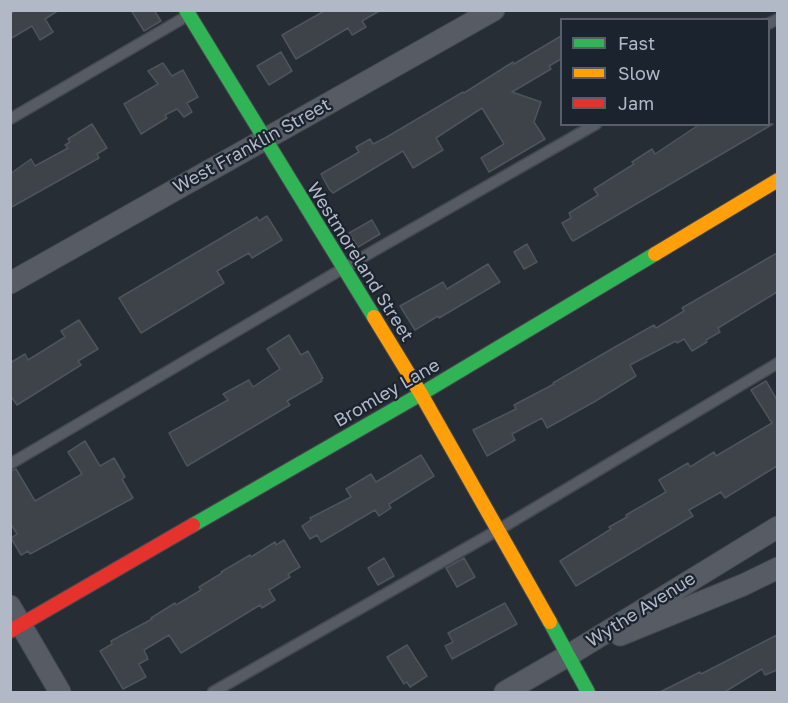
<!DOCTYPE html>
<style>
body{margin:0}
#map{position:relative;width:788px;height:703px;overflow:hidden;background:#272d34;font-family:"Golos Text",sans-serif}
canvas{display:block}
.frame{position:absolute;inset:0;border:12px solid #b1b9c6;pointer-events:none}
.legend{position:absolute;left:560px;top:18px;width:210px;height:108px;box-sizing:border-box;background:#1b232e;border:2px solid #575f6b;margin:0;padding:8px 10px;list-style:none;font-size:18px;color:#b1b9c6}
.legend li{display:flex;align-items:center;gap:12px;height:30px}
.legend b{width:30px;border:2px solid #575f6b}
</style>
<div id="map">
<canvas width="788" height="703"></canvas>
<div class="frame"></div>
<ul class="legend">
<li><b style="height:8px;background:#30b455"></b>Fast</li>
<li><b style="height:8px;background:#ff9f0a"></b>Slow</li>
<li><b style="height:8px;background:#e5322d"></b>Jam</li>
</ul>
</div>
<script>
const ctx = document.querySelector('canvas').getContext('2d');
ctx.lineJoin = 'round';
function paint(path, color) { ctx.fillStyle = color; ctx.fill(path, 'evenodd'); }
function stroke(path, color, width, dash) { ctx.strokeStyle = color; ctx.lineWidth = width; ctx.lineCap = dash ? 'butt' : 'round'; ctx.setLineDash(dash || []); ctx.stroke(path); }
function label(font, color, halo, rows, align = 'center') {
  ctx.font = font + ' "Golos Text",sans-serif'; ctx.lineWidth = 4.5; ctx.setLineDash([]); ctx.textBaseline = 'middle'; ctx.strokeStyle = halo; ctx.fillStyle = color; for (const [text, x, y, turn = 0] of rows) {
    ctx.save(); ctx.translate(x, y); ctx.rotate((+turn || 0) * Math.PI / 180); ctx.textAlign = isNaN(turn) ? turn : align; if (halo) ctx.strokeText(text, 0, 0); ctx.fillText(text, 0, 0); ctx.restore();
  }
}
const building = new Path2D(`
 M17,10H59L45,19L53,32L40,40L32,26L10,39V14Z
 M131,10H154L161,21L144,31Z
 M326,10H381L362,21L366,27L352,35L348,28L296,59L282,35Z
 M561,36V59L549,66L551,69L512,92L541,102L534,122L545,139L489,172L481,158L504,144L482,108L436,138L443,150L413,168L403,151L333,193L329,189L321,174L359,152L356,147L370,139L373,144L385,138L463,92L464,93L513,62L514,64Z
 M281,52L292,71L269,85L257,66Z
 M163,63L172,76L183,70L198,97L187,103L192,112L184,117L177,109L165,115L167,118L141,134L124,104L158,84L148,71Z
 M92,124L107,148L97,154L99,158L10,208V174L31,159L35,166L68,148L65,145L70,142L68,139Z
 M700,124H773L573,241L571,239L562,223L571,218L569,213L598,195L594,189L634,164L632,162L652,149L655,154Z
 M267,216L282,240L252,258L249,253L217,271L224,283L141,333L119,298L257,217L259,221Z
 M372,220L380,234L358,247L349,233Z
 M527,244L537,262L524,269L514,252Z
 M777,253V292L718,328L720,332L706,340L707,342L692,351L684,339L677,343L676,341L630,365L636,376L594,402L547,428L542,418L512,434L515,440L487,456L473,430L516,409L514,405L554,384L553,383L615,347L654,325L656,328L684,311L682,308Z
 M488,264L500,282L439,318L438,316L415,330L400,306L443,282L447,289Z
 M79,320L98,349L78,361L81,365L17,405L10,395V363L25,354L28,360L65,337L61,331Z
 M289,335L301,355L308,351L323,378L321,379L322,381L287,401L290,405L187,466L169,433L228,400L223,394L249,380L253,387L280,369L267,349Z
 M766,381L777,400V466L725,498L721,492L689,510L693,516L576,586L560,561L611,529L609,527L627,517L626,515L666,492L659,480L688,463L690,467L714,452L716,456L772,423L751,390Z
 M85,441L100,466L114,458L125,477L122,479L133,498L30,554L28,551L21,555L11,538L17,534L10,523V471L16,469L35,501L82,474L68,452Z
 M421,455L434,476L389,504L391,508L379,516L375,510L321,542L317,535L310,539L302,526L311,520L310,518L351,497L346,489L371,474L376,482Z
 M284,540L300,567L288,574L290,577L269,590L275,600L262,608L260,605L181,653L169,635L144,650L148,659L139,664L146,677L123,689L100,651L112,644L111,641L152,619L151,618L175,603L176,605L201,590L199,587L222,573L221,572L250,555L251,557L275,542L276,545Z
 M384,558L394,576L378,585L368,568Z
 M464,558L475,577L457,587L446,568Z
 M505,603L517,624L452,659L445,646L453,642L448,633Z
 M777,635V670L765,675L762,669L723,693H658L700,672L701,674Z
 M407,645L427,676L410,687L407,682L404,684L387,657Z`);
const lane = new Path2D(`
 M768,24L778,19
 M10,119L187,16
 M10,464L342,269L596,124
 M213,692L498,530L778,363`);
const street = new Path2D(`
 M10,283L494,10
 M10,606L60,692
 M620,635L743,585L778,568
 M505,692L569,655L778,527`);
const fast = new Path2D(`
 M186,10L374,317
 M193,525L421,394L655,254
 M550,622L588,692`);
const slow = new Path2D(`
 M655,254L778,180
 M374,317L421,394L550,622`);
const jam = new Path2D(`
 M10,631L193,525`);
const streetNames = [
 ["West Franklin Street",252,146,-29],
 ["Westmoreland Street",360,262,58],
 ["Bromley Lane",387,393,-30],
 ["Wythe Avenue",641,610,-32]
];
paint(building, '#3e4349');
stroke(building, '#4f545c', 1.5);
stroke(lane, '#45494f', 13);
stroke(street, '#45494f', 23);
stroke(fast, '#45494f', 16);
stroke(slow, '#45494f', 16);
stroke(jam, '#45494f', 16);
stroke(lane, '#575b63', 10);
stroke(street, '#575b63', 21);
stroke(fast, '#30b455', 14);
stroke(slow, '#ff9f0a', 14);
stroke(jam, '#e5322d', 14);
label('18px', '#b1b9c6', '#1b232e', streetNames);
</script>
